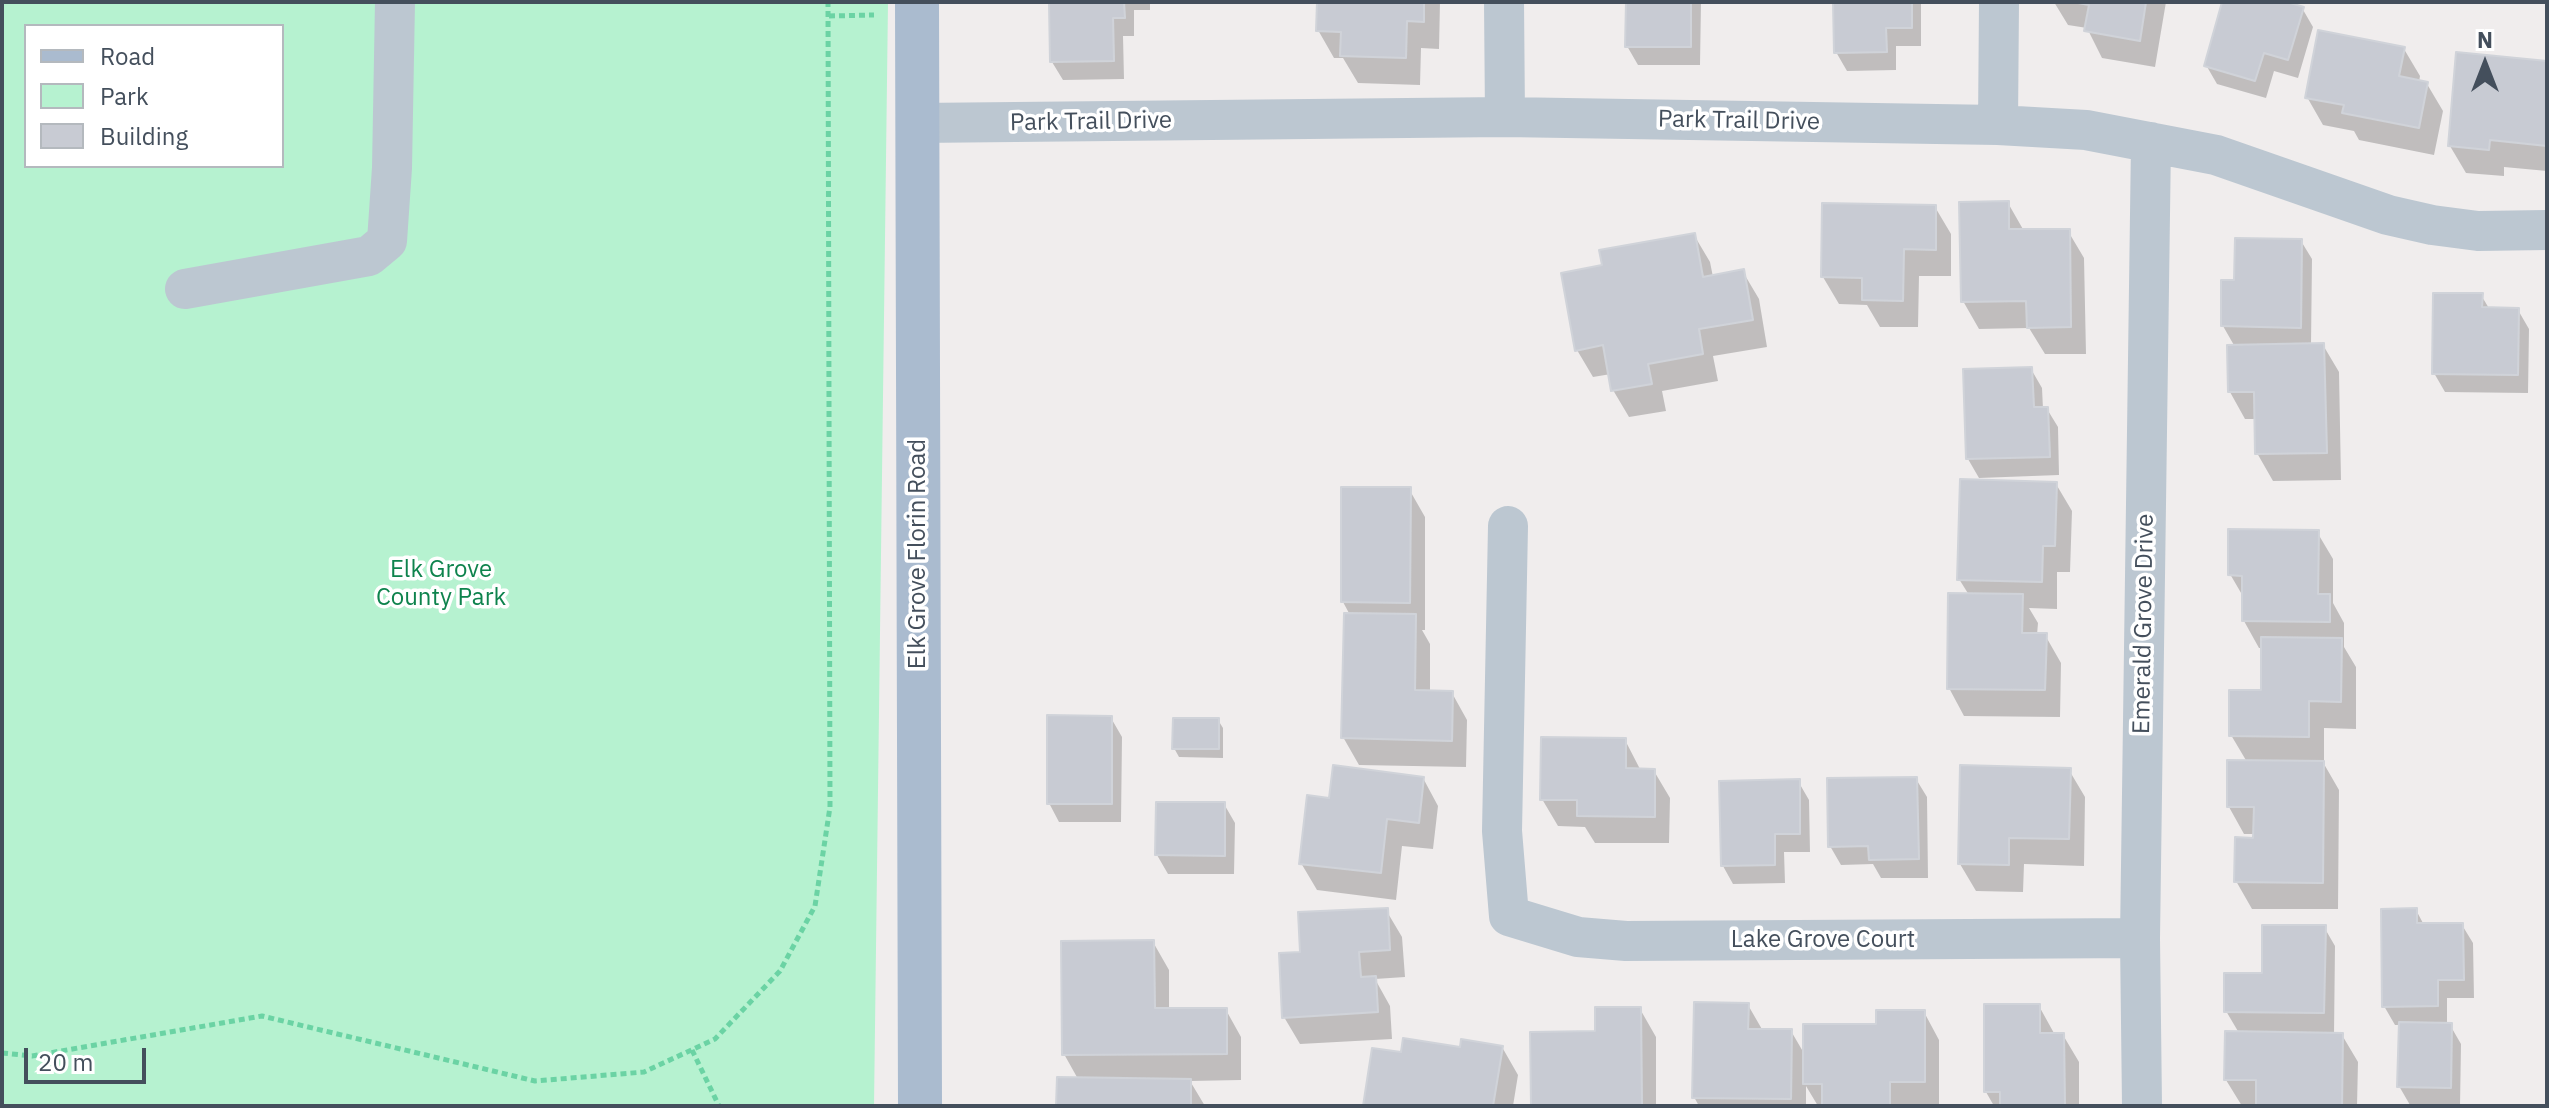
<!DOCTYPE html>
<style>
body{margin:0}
#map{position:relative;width:2549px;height:1108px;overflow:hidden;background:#f0eded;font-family:"IBM Plex Sans",sans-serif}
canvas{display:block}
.frame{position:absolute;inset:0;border:4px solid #444f5c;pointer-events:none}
.legend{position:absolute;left:24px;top:24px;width:260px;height:144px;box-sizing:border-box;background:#fff;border:2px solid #b4b9be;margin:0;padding:10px 14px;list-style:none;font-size:24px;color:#444f5c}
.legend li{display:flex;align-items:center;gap:16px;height:40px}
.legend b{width:40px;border:2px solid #b4b9be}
.north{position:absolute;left:2445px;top:24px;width:80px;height:80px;-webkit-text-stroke:6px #fff;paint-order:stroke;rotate:0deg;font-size:22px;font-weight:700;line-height:32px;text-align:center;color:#444f5c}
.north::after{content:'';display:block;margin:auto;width:28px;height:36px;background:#444f5c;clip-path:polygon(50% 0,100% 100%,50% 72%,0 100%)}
.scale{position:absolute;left:24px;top:1048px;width:122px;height:36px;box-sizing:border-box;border:4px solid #444f5c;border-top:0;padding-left:10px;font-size:24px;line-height:28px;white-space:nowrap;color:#444f5c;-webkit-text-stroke:6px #fff;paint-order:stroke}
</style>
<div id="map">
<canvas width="2549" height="1108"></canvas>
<div class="frame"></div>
<ul class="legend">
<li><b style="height:10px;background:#aabbcf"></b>Road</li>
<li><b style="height:22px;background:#b6f2d0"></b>Park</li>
<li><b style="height:22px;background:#c8cbd3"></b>Building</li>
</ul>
<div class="north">N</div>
<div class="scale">20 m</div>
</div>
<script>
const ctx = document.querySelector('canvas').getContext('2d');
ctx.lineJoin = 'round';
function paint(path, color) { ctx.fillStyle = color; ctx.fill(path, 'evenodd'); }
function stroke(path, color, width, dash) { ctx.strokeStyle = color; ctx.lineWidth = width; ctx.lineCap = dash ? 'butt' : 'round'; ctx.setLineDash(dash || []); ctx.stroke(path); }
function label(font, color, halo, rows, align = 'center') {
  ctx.font = font + ' "IBM Plex Sans",sans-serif'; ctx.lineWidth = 7; ctx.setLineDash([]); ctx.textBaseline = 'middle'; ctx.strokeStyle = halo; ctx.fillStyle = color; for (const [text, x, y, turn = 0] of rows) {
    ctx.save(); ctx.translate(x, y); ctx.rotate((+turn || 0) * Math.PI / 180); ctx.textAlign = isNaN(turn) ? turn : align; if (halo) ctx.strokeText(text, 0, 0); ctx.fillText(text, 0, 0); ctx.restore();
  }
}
const green = new Path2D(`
 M2,2H888L874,1106H2ZM26,26H282V166H26Z`);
const shadow = new Path2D(`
 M1051,2H1150V10H1134V36H1123L1124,79L1063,80L1052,62Z
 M1319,2H1440L1439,49L1421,48L1420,85L1358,83L1343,58H1334L1318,30Z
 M1628,2H1701L1700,65H1638L1627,46Z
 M1835,2H1921V46H1896V70L1847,71L1836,52Z
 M2054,2H2166L2155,67L2102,58L2087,28L2068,25Z
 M2224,2H2280L2302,8L2313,27L2298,78L2274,71L2266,98L2217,84L2206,65Z
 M2404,49L2420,76L2419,82L2427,84L2443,111L2434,155L2359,140L2354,131L2323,125L2307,97Z
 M2547,63V171L2504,167V176L2466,173L2450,146Z
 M2008,203L2024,231H2068L2084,258L2086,354H2045L2029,328L1979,329L1963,301Z
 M1935,207L1951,234V276H1919L1918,327H1880L1867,305L1839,304L1823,277Z
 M1694,235L1710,262L1713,277L1743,272L1759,299L1767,347L1713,356L1718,381L1662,391L1666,411L1629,417L1613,390L1611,374L1593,377L1577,350L1604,267Z
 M2301,241L2312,259L2311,345H2323L2339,372L2341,480L2273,481L2257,453L2256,419H2245L2230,392L2235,347L2223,326L2236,282Z
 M2481,295L2490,310H2518L2529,329L2528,393L2445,392L2434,373Z
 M2031,369L2042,388L2043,409H2047L2058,427L2059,475L1979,478L1968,459Z
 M2056,484L2072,511L2070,572H2057V609L2029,608L2038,623L2037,635H2045L2061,663L2060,717L1964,716L1949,688L1969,595L1959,579Z
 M1409,489L1425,517V630H1422L1430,644V693H1452L1467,720L1466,767L1359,765L1343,737L1350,615L1343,602Z
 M2317,532L2333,559V603L2344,623V647L2356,667V729L2324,728V764L2339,790L2338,909H2252L2236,881L2255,834H2244L2229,807L2247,762L2231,735L2263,692V648H2259L2244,621V598L2230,574Z
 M1111,718L1122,737L1121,822H1059L1049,803Z
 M1218,720L1223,728V758L1179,757L1174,748Z
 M1625,740L1641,771H1654L1670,798L1669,843H1595L1585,827L1558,826L1542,799Z
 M2069,770L2085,797L2084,866L2024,864L2023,892L1976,891L1960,864Z
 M1423,778L1438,806L1433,849L1402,846L1396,900L1317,890L1301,863L1331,800Z
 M1916,779L1927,797L1928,878H1881L1873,864L1841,865L1830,846Z
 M1798,781L1809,800L1810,852H1784L1785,883L1733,884L1723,866Z
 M1224,804L1235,823L1234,874H1168L1157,855Z
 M1386,910L1402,937L1405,977L1375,979L1390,1006L1392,1039L1300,1044L1284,1017L1303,954Z
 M2416,910L2424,925H2462L2473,943L2474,998H2447V1025H2450L2461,1044L2460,1106L2410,1105L2399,1086L2401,1025H2395L2384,1006Z
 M2324,927L2335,946L2334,1035H2342L2358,1062L2357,1106H2242L2226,1080L2239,1033L2226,1011L2264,975Z
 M1153,942L1169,970V1010H1226L1241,1037V1080L1190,1081L1205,1106H1058L1078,1079L1064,1054Z
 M1748,1005L1763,1031H1791L1805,1055L1878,1026L1924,1012L1939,1040V1106H1818L1806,1086V1106H1699L1694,1097Z
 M2039,1006L2055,1035H2063L2079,1062V1106H1994L1986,1092Z
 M1640,1009L1656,1037V1106H1533L1598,1033Z
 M1502,1047L1518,1075L1513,1106H1365L1403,1055Z`);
const building = new Path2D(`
 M1049,2H1124L1125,18H1113L1114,61L1050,62Z
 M1317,2H1424V22L1407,21L1406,58L1340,56L1341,32L1316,31Z
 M1626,2H1691V47H1625Z
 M1833,2H1912V28H1886L1887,52L1834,53Z
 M2073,2H2146L2140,41L2084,31L2089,5Z
 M2222,2H2287L2304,7L2288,60L2264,53L2255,81L2204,66Z
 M2318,30L2405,47L2399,76L2428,82L2419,128L2342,113L2344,105L2305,98Z
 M2456,52L2547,61V146L2490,140L2489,150L2448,146Z
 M2009,201V229H2070L2071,327L2027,328L2026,301L1961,302L1959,202Z
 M1822,203L1936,205V250L1904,249L1903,301L1862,300V278L1821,277Z
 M1695,233L1703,277L1744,269L1753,320L1699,329L1703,354L1648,364L1652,384L1611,391L1603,345L1575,351L1561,273L1602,265L1599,250Z
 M2235,238L2302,239L2301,328L2221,326V280H2234Z
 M2433,293H2483L2482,307L2519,308L2518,375L2432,374Z
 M2324,343L2327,453L2255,454L2254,392H2228L2227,345Z
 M2032,367L2034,407H2048L2050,457L1966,459L1963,369Z
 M1960,479L2057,482L2055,546H2043L2042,582L1957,580Z
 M1341,487H1411L1410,603L1341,602Z
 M2228,529L2319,530L2318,594H2330V622L2242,621V576L2228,575Z
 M1948,593L2023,594L2022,633H2047L2045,690L1947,689Z
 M1344,613L1416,614L1415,690L1453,691L1452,741L1341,738Z
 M2261,637L2342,638L2341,702L2309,701V737L2229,736V690H2261Z
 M1047,715L1112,716V804H1047Z
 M1173,718H1219V749H1172Z
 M1541,737L1626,738V768L1655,769V817L1577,816V800H1540Z
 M2227,760L2324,761L2323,883L2234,882L2235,837L2253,838L2254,807H2227Z
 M1333,765L1424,777L1419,823L1387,819L1381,873L1299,864L1307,795L1329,798Z
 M1960,765L2071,768L2069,839L2009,838V865L1958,864Z
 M1917,777L1919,859L1869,860L1868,846L1828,847L1827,778Z
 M1800,779V834H1775V865L1721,866L1719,781Z
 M1156,802H1225V856L1155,855Z
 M1388,908L1390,950L1359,952L1361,977L1376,976L1378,1012L1282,1018L1279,953L1300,952L1298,912Z
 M2417,908V923H2463L2464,980H2438V1006L2382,1007L2381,909Z
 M2262,925H2326L2324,1013L2224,1012V973H2262Z
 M1154,940L1155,1008H1227V1054L1062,1055L1061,941Z
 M1694,1002L1749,1003L1748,1029H1792L1791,1099L1692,1098Z
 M1984,1004H2040V1033H2064L2065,1106H2000V1092H1984Z
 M1595,1007H1641L1642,1106H1531L1530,1032L1595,1031Z
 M1876,1010H1925V1082H1890V1106H1822V1084H1803V1024H1876Z
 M2399,1022L2452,1023L2451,1088L2397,1087Z
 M2225,1031L2343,1033L2342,1106H2256V1080H2224Z
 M1403,1038L1460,1047L1461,1039L1503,1046L1493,1106H1363L1372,1048L1401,1052Z
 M1057,1077L1191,1079V1106H1056Z`);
const path = new Path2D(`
 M829,16L874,15
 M692,1050L719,1106
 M2,1053L32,1056L262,1016L535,1081L644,1072L715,1039L780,971L815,906L830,807L828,2`);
const minor = new Path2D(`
 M1504,2L1505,117
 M917,123L1505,117L1998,125L2086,130L2216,155L2388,215L2432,225L2478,231L2547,230
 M1998,125L1999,2
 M185,289L369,256L387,241L392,168L395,2
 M1508,526L1502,831L1509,916L1578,937L1626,941L2140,938
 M2142,1106L2140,938L2151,142`);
const major = new Path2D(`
 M917,2L920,1106`);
const streetNames = [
 ["Park Trail Drive",1739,121,1],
 ["Park Trail Drive",1091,122,-1],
 ["Elk Grove Florin Road",918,554,-90],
 ["Emerald Grove Drive",2144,624,-89],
 ["Lake Grove Court",1823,940]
];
const parkNames = [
 ["Elk Grove",441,570],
 ["County Park",441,598]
];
paint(green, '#b6f2d0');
paint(shadow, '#0003');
paint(building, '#c8cbd3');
stroke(building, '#d0d3d9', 2);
stroke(path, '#6bd3a4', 5, [6, 4]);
stroke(minor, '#bcc7d1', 40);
stroke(major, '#aabbcf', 44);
label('24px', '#444f5c', '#fff', streetNames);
label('24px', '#0e834d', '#fff', parkNames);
</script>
